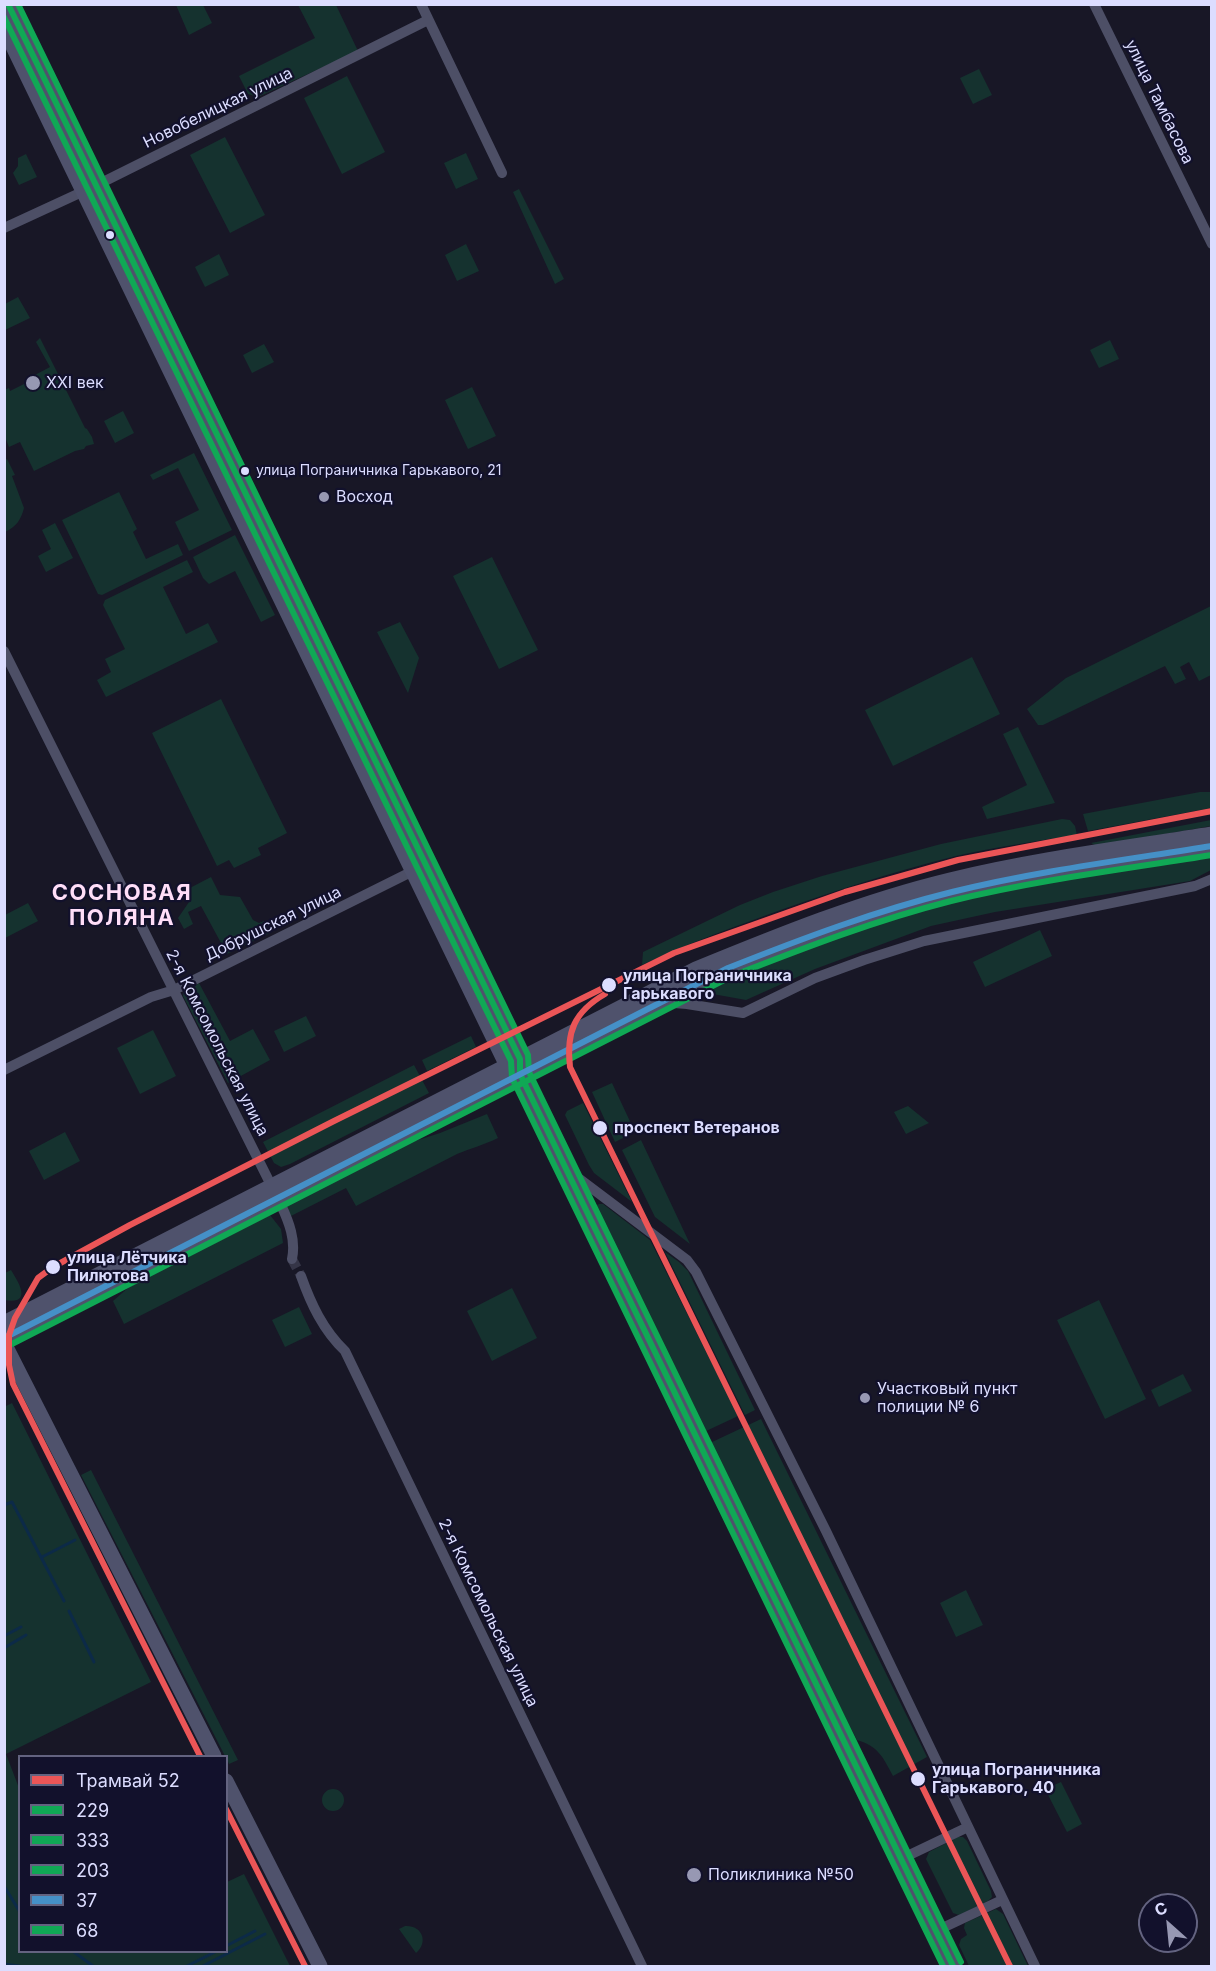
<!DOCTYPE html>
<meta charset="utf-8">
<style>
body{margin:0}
#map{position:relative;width:1216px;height:1971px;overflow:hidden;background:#181726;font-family:Inter,sans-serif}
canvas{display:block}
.frame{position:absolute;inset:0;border:6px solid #dcddff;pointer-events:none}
.legend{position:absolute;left:18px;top:1755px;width:210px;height:198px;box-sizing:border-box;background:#12112c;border:2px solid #636380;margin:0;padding:8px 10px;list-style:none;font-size:18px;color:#dcddff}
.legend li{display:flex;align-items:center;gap:12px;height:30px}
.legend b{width:30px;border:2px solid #636380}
.north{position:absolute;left:1138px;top:1893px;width:60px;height:60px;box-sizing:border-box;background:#12112c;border:2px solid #636380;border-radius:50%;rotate:333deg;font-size:16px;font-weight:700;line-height:24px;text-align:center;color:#dcddff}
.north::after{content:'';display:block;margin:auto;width:21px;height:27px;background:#9798b3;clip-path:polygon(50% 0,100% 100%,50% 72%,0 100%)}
</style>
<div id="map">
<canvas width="1216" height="1971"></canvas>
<div class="frame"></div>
<ul class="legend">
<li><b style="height:8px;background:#eb5557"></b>Трамвай 52</li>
<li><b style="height:8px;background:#10a855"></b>229</li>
<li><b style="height:8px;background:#10a855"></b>333</li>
<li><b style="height:8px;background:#10a855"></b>203</li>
<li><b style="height:8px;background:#4590c7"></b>37</li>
<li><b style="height:8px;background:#10a855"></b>68</li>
</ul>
<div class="north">С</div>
</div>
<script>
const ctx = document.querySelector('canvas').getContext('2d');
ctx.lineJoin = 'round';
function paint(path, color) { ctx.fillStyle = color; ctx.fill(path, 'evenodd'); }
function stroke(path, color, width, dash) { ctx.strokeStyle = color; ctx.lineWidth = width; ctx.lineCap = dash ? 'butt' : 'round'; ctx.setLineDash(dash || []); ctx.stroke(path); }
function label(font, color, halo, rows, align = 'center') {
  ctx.font = font + ' Inter,sans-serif'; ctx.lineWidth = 4.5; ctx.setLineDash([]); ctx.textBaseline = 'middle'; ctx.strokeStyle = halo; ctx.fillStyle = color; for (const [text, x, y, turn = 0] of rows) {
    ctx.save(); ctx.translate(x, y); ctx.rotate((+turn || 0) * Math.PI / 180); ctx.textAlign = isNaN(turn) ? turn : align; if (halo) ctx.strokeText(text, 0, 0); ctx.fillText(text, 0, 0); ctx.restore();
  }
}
const green = new Path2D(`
 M176,5H203L212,23L189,35Z
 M298,5H336L358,51L258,97L248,94L239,76L315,38Z
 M979,69L992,95L973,104L960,78Z
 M347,76L385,152L342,174L304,98Z
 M225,137L265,215L230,233L190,155Z
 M466,153L478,179L456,189L444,163Z
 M26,154L37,177L19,185L13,173L18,166V158Z
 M519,189L564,279L555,284L513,192Z
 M466,244L479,271L457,281L445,255Z
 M219,254L229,275L205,287L195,267Z
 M18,297L30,318L5,330V304Z
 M40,338L85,428L87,429L92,437L94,444L86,446L84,449L75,451L34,471L20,442L9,447L5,437L4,390L9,388L10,391L34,379L33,376L50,367L36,342Z
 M1110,340L1119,359L1099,368L1090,350Z
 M264,344L274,362L252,373L243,355Z
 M472,387L496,436L468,449L445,400Z
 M123,411L134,433L115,443L104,421Z
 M194,453L232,530L189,551L175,522L199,510L178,468L153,480L150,475Z
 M7,459L15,475L12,476L24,508C21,520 16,527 5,532L4,460Z
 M119,492L137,529L133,532L146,559L178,544L183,555L102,595L98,594L62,520Z
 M55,523L73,558L46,572L38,556L51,549L42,530Z
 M235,535L275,615L261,622L235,571L209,584L203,578L193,557Z
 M492,557L538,650L499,669L453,576Z
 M187,560L193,572L163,587L186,634L208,623L218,642L106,697L97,680L111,672L105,659L125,649L103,605L105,600Z
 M1211,606V675L1199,681L1189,662L1180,667L1186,679L1175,684L1165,666L1043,725H1038L1027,709L1066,678Z
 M400,622L419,658L408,693L377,632Z
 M972,657L1000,714L893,766L865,710Z
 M221,699L287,833L258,848L261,855L234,868L229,860L217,866L152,733Z
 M1018,727L1055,803L987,819L982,807L1027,785L1003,734Z
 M1200,792H1211V808L1088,831L1083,814Z
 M1062,819L1070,820L1075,826L1077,835C1036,841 996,847 956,856C891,872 827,893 764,916C723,931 682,946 642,965L643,952L740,905L773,892L822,876L941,844Z
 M1211,820V826L1097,846L1091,843Z
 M1211,853V870L1190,881L995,912L931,926L815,969L746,1000L696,991L852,928L969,893Z
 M211,877L220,895L240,897L253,920L259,923L264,921L270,933L227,954L201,906L188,912L193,924L184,929L178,918L189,902L186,890Z
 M28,903L38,921L5,938V915Z
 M1040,930L1052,956L985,987L973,962Z
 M199,983L230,1041L253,1029L270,1060L228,1083L183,996L184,991Z
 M306,1016L316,1036L284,1052L274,1031Z
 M153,1030L176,1076L140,1094L117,1048Z
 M471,1036L476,1047L427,1071L422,1060Z
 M414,1065L429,1093L290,1164L281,1167L274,1163L263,1142Z
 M612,1083L635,1132L615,1142L592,1092Z
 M583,1103L632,1202L594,1173L589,1165L565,1115L567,1111Z
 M908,1106L929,1123L906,1134L894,1112Z
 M487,1114L498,1138C484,1145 471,1148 457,1154L356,1206L346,1188L289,1217L284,1207L412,1142L440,1133Z
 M65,1132L80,1161L44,1180L29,1151Z
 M641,1140L690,1244L655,1217L622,1150Z
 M599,1204H603L650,1240L738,1415L736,1417L704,1432L596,1213L595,1206Z
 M270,1215L281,1229L283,1243L124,1324L113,1301L129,1287Z
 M665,1252L679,1262L688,1271L755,1410L745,1415Z
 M11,1270C19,1283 33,1305 4,1300L5,1273Z
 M512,1288L537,1338L492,1361L467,1311Z
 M1099,1300L1146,1399L1105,1419L1057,1320Z
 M299,1307L312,1334L285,1347L272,1320Z
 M1183,1374L1192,1391L1159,1407L1151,1390Z
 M12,1403L151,1682L6,1754L19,1788L20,1952H226L227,1882L244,1874L290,1966H5L4,1407Z
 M761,1419L927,1757L893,1776C883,1757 878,1746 857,1740L797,1624L710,1443Z
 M91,1470L238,1760L229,1764L226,1756H225L81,1475Z
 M966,1590L983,1625L956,1637L940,1603Z
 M1061,1782L1082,1824L1067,1832L1045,1789Z
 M322 1800a11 11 0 1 1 22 0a11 11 0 1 1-22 0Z
 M958,1837H963L967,1841L991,1891L992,1897L988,1901L959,1915L953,1913L926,1859L929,1852Z
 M996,1909L1003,1914L1028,1966H969L959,1945L961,1939L967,1935L964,1928L965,1923Z
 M405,1926C422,1925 429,1942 416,1953L399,1929Z`);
const stream = new Path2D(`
 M4,1505L12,1502L64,1601
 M42,1557L75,1540
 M69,1611L94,1662
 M4,1636L21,1627
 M4,1648L26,1635
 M4,1886L20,1912
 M226,1946L255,1931
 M74,1952L93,1966
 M4,1964L19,1966
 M187,1966L215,1952
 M203,1966L265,1934`);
const streetTunnel = new Path2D(`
 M292,1259L301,1276`);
const street = new Path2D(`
 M421,4L502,173
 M1094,4L1212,244
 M4,228L95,186L428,20
 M4,651L281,1205C289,1222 296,1240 292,1259
 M661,1002L687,1004L743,1013L815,978L864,960L924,941L1195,886L1212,879
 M4,1070L151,997L174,990L417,869
 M569,1171L687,1260L696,1272L826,1531L1035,1966
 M301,1276C311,1304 323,1330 345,1351L642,1966
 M901,1859L968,1827
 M936,1931L1002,1900`);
const secondary = new Path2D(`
 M8,4L520,1059V1074L953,1966
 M4,28L507,1066L515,1071
 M4,1323L696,969C779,935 863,901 950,880C1036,859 1125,848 1212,834
 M4,1338L728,968C801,939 875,911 951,892C1037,871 1125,860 1212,846
 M4,1343L214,1756
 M226,1781L320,1966`);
const bus1 = new Path2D(`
 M8,4L520,1059V1074L953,1966`);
const bus2 = new Path2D(`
 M4,17L511,1061L512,1078L943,1966`);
const bus3 = new Path2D(`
 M18,4L528,1055L529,1072L961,1962`);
const bus4 = new Path2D(`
 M4,1338L728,968C801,939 875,911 952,892C1037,871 1125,860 1212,846`);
const bus5 = new Path2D(`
 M8,1346L732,976C804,948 876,920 951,901C1037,880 1125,869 1212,855`);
const tram1 = new Path2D(`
 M605,994C574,1012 566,1032 570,1067L1010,1966
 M200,1756L13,1384L9,1365V1335L15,1318L38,1278L53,1267L130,1225L334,1121L674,953L845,892L958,860L1212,811
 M226,1809L305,1966`);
const markers = [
 [110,235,5,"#dcddff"],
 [33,383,8,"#9798b3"],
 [245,471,5,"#dcddff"],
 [324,497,6,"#9798b3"],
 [609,985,8,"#dcddff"],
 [600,1128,8,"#dcddff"],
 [53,1267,8,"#dcddff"],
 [865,1398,6,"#9798b3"],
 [918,1779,8,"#dcddff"],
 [694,1875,8,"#9798b3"]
];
const busNames = [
 ["улица Пограничника Гарькавого, 21",256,471]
];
const streetNames = [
 ["улица Тамбасова",1159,102,64],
 ["Новобелицкая улица",218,108,-26],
 ["Добрушская улица",273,924,-26],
 ["2-я Комсомольская улица",217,1043,63],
 ["2-я Комсомольская улица",488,1613,64]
];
const poiNames = [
 ["XXI век",46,383],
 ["Восход",336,497],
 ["Участковый пункт",877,1389],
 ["полиции № 6",877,1407],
 ["Поликлиника №50",708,1875]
];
const stopNames = [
 ["улица Пограничника",623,976],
 ["Гарькавого",623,994],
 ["проспект Ветеранов",614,1128],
 ["улица Лётчика",67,1258],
 ["Пилютова",67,1276],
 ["улица Пограничника",932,1770],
 ["Гарькавого, 40",932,1788]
];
const districtNames = [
 ["СОСНОВАЯ",122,893],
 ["ПОЛЯНА",122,918]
];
paint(green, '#15322f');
stroke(stream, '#0c2a48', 3);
stroke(streetTunnel, '#353547', 10, [10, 5]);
stroke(street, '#4d4f66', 10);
stroke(secondary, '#4f526c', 15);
stroke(bus1, '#10a855', 6);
stroke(bus2, '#10a855', 6);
stroke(bus3, '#10a855', 6);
stroke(bus4, '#4590c7', 6);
stroke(bus5, '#10a855', 6);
stroke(tram1, '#eb5557', 6);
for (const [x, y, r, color] of markers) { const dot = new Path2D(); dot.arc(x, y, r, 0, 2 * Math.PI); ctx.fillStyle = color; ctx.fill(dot); stroke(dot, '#12112c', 2); }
label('14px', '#dcddff', '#12112c', busNames, 'left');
label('16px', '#dcddff', '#12112c', streetNames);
label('16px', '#dcddff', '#12112c', poiNames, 'left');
label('bold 16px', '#dcddff', '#12112c', stopNames, 'left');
ctx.letterSpacing = '1.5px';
label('bold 22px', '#ffdef8', '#12112c', districtNames);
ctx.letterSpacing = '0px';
</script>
